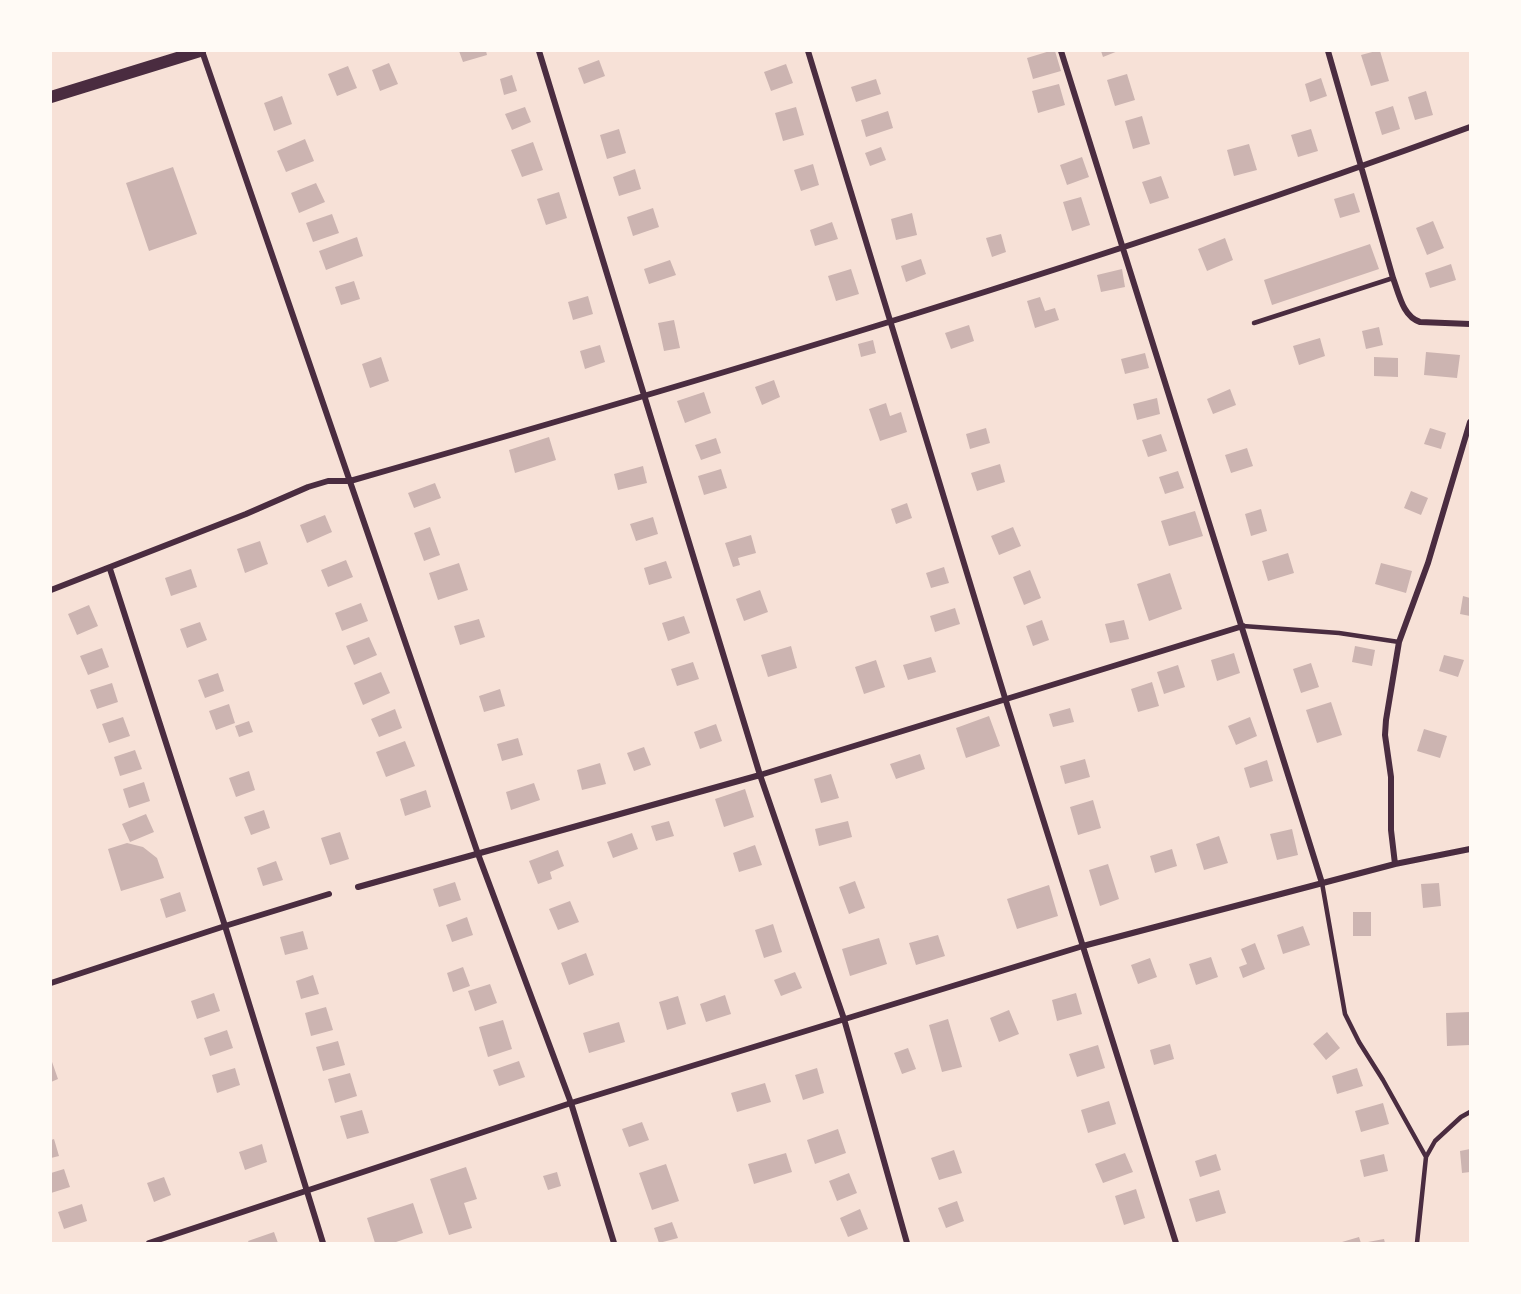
<!DOCTYPE html>
<style>
body{margin:0}
#map{position:relative;width:1521px;height:1294px;overflow:hidden;background:#f7e1d7;font-family:"Nunito Sans",sans-serif}
canvas{display:block}
.frame{position:absolute;inset:0;border:52px solid #fffaf5;pointer-events:none}
</style>
<div id="map">
<canvas width="1521" height="1294"></canvas>
<div class="frame"></div>
</div>
<script>
const ctx = document.querySelector('canvas').getContext('2d');
ctx.lineJoin = 'round';
function paint(path, color) { ctx.fillStyle = color; ctx.fill(path, 'evenodd'); }
function stroke(path, color, width, dash) { ctx.strokeStyle = color; ctx.lineWidth = width; ctx.lineCap = dash ? 'butt' : 'round'; ctx.setLineDash(dash || []); ctx.stroke(path); }
const building = new Path2D(`
 M459,51H486L487,55L463,62Z
 M1050,51H1055L1061,71L1033,79L1027,58Z
 M1101,51H1118L1103,57Z
 M1376,51H1380L1389,81L1371,86L1361,55Z
 M599,60L605,76L584,84L578,68Z
 M389,63L398,84L380,91L372,70Z
 M786,64L793,83L771,91L764,72Z
 M348,66L357,88L337,96L328,74Z
 M1127,74L1135,100L1115,106L1107,80Z
 M512,75L517,91L504,95L500,79Z
 M1321,78L1327,96L1310,102L1305,84Z
 M876,79L881,94L856,102L851,87Z
 M1059,84L1065,105L1038,113L1032,91Z
 M1426,91L1433,115L1415,120L1408,97Z
 M282,96L292,124L274,131L264,103Z
 M1393,106L1400,129L1382,135L1375,112Z
 M525,107L531,122L512,130L505,114Z
 M796,107L804,135L783,141L775,113Z
 M888,111L893,128L866,137L861,120Z
 M1142,116L1150,144L1133,149L1125,121Z
 M619,129L626,153L607,159L600,135Z
 M1311,129L1318,151L1298,157L1291,135Z
 M305,139L314,161L286,172L277,151Z
 M533,142L543,170L522,177L511,150Z
 M1249,144L1257,170L1234,176L1227,150Z
 M881,147L886,160L870,166L865,153Z
 M1082,157L1089,177L1067,185L1060,165Z
 M813,164L819,185L801,191L794,170Z
 M173,167L197,234L149,251L126,183Z
 M635,169L641,189L619,196L613,177Z
 M1161,176L1169,198L1150,204L1142,182Z
 M316,183L325,202L299,213L291,193Z
 M559,192L567,218L546,225L537,199Z
 M1354,193L1360,212L1340,218L1334,199Z
 M1081,197L1090,225L1072,231L1063,202Z
 M653,208L659,227L633,236L627,217Z
 M912,213L917,235L896,240L891,219Z
 M332,214L339,233L313,242L306,223Z
 M1433,221L1444,248L1427,255L1416,228Z
 M832,222L838,239L815,246L810,230Z
 M1001,234L1006,252L992,257L986,238Z
 M357,237L363,256L326,270L319,251Z
 M1225,238L1233,260L1207,271L1198,249Z
 M1370,244L1379,269L1272,305L1264,280Z
 M921,259L926,274L906,282L901,266Z
 M670,260L676,275L649,284L644,269Z
 M1451,264L1456,280L1430,288L1425,273Z
 M851,269L859,294L836,301L828,276Z
 M1122,269L1125,287L1101,292L1097,275Z
 M354,281L360,299L341,305L335,287Z
 M588,296L593,314L573,320L568,302Z
 M1040,297L1045,311L1055,308L1059,320L1035,328L1027,301Z
 M674,320L680,348L664,351L658,323Z
 M969,325L974,341L951,349L945,333Z
 M1379,327L1383,345L1366,349L1362,331Z
 M1320,338L1325,356L1299,365L1293,346Z
 M873,340L876,353L861,357L858,344Z
 M600,345L605,362L585,369L580,351Z
 M1426,352L1460,355L1457,378L1424,375Z
 M1145,353L1149,368L1125,374L1121,359Z
 M381,357L389,381L370,388L362,364Z
 M1374,357L1398,358V377L1374,376Z
 M774,380L780,397L762,405L755,387Z
 M1230,389L1236,405L1213,414L1207,399Z
 M704,392L711,413L685,423L677,401Z
 M1157,398L1160,414L1137,420L1133,404Z
 M886,403L890,416L901,412L907,432L880,441L869,409Z
 M986,428L990,443L970,449L966,434Z
 M1430,428L1446,433L1441,449L1424,444Z
 M1161,434L1167,451L1148,457L1142,440Z
 M549,437L556,460L515,473L509,450Z
 M716,438L721,453L701,460L695,445Z
 M1247,448L1253,466L1231,473L1225,455Z
 M1000,464L1005,482L977,491L971,473Z
 M643,466L647,483L618,490L614,474Z
 M721,469L727,488L704,495L698,476Z
 M1178,471L1184,488L1165,494L1159,477Z
 M435,483L441,498L414,508L408,493Z
 M1411,491L1428,498L1421,515L1404,508Z
 M907,503L912,518L896,524L891,509Z
 M1261,509L1267,531L1251,536L1245,514Z
 M1195,511L1203,536L1169,546L1161,521Z
 M325,515L332,532L307,543L300,525Z
 M653,517L658,534L636,541L630,524Z
 M430,527L440,555L424,561L414,533Z
 M1013,527L1021,546L999,555L991,536Z
 M751,535L756,553L738,558L740,565L733,567L725,543Z
 M260,541L268,564L245,573L237,549Z
 M1288,553L1294,573L1268,581L1262,561Z
 M346,560L353,577L328,587L321,570Z
 M666,561L672,578L649,585L644,568Z
 M459,563L468,590L438,600L429,573Z
 M1381,563L1412,571L1406,593L1375,584Z
 M944,567L949,583L931,588L926,573Z
 M191,569L197,587L171,596L165,578Z
 M1030,570L1041,598L1024,605L1013,577Z
 M1170,573L1182,609L1149,621L1137,584Z
 M760,590L768,612L744,621L736,599Z
 M1463,596L1470,598V616L1460,614Z
 M361,603L368,621L342,631L335,613Z
 M89,605L98,626L77,635L68,614Z
 M955,608L960,624L935,632L930,616Z
 M684,616L690,633L668,641L662,623Z
 M479,619L485,637L460,645L454,626Z
 M1042,620L1049,640L1033,646L1026,626Z
 M1124,620L1129,639L1110,643L1105,624Z
 M200,622L207,640L187,648L180,629Z
 M369,637L377,655L354,665L346,646Z
 M791,646L797,668L768,677L761,655Z
 M1355,646L1375,650L1372,666L1352,662Z
 M102,648L109,667L88,675L80,656Z
 M1234,653L1240,673L1217,681L1211,660Z
 M1444,655L1464,660L1458,677L1439,671Z
 M931,657L936,672L908,680L903,665Z
 M876,660L885,687L864,694L855,667Z
 M693,662L699,679L677,686L671,669Z
 M1311,663L1319,687L1301,693L1293,669Z
 M1178,665L1185,687L1164,694L1157,672Z
 M381,672L390,693L363,705L354,683Z
 M218,673L224,691L205,698L198,680Z
 M1152,682L1159,706L1138,712L1131,689Z
 M112,683L118,702L97,709L90,690Z
 M500,689L505,706L484,712L479,696Z
 M1331,702L1342,735L1317,743L1306,710Z
 M229,704L235,723L216,730L209,711Z
 M1070,708L1074,722L1053,727L1049,714Z
 M395,709L402,728L379,737L371,719Z
 M989,716L1000,746L966,758L956,728Z
 M123,717L130,736L109,743L102,724Z
 M1250,717L1257,736L1236,745L1228,726Z
 M249,721L253,732L239,737L235,726Z
 M716,724L722,741L700,749L694,732Z
 M1424,729L1447,736L1440,758L1417,751Z
 M518,738L523,755L502,761L497,744Z
 M405,741L415,766L386,777L376,752Z
 M644,747L651,765L634,771L627,753Z
 M135,750L142,769L120,776L114,757Z
 M920,754L925,769L896,779L890,764Z
 M1085,759L1090,777L1065,784L1060,766Z
 M1267,760L1273,781L1250,788L1244,768Z
 M600,763L606,784L582,790L577,770Z
 M249,771L255,790L236,797L229,778Z
 M831,774L839,798L821,803L814,779Z
 M144,782L150,801L129,808L123,789Z
 M534,783L540,800L511,810L506,792Z
 M745,789L754,817L724,827L715,799Z
 M426,790L431,807L405,816L400,799Z
 M1093,800L1101,828L1078,835L1070,807Z
 M264,810L270,828L251,835L244,817Z
 M146,814L154,832L130,842L122,824Z
 M669,821L674,836L656,841L651,826Z
 M848,821L852,837L819,846L815,829Z
 M1292,829L1298,855L1277,860L1270,834Z
 M340,832L349,859L330,865L321,838Z
 M632,833L638,849L613,858L607,842Z
 M1219,836L1228,863L1204,870L1196,844Z
 M127,843L143,847L157,858L164,878L121,891L108,849Z
 M755,845L762,865L739,872L733,853Z
 M1172,849L1177,866L1155,873L1150,856Z
 M558,850L564,866L550,872L552,879L538,884L529,861Z
 M276,861L283,880L263,886L257,868Z
 M1108,864L1119,899L1100,906L1089,870Z
 M855,881L865,908L849,914L839,887Z
 M455,882L461,900L439,907L433,889Z
 M1439,883L1441,906L1423,908L1421,884Z
 M1049,885L1058,916L1017,929L1007,899Z
 M180,892L186,911L166,918L160,899Z
 M570,901L579,922L558,930L549,909Z
 M1353,912H1371V936H1353Z
 M467,917L473,935L452,942L446,925Z
 M773,924L782,952L764,958L755,930Z
 M1303,926L1310,945L1283,954L1277,935Z
 M303,931L308,949L285,955L280,937Z
 M938,935L945,956L916,965L909,943Z
 M879,938L887,964L850,976L842,949Z
 M1255,943L1265,969L1243,978L1239,967L1247,964L1241,949Z
 M586,953L594,975L569,985L561,963Z
 M1211,957L1218,977L1196,985L1189,964Z
 M1150,958L1157,977L1138,984L1131,965Z
 M463,967L470,986L453,992L447,973Z
 M795,972L802,988L781,996L774,980Z
 M313,975L319,994L301,999L296,981Z
 M490,984L497,1003L475,1011L468,991Z
 M214,993L220,1011L197,1019L191,1001Z
 M1076,993L1082,1014L1057,1021L1052,1000Z
 M725,995L731,1014L706,1022L700,1004Z
 M678,996L686,1024L667,1030L659,1002Z
 M326,1007L333,1030L311,1036L305,1013Z
 M1009,1010L1019,1034L999,1042L990,1018Z
 M1470,1012V1045L1447,1046L1446,1013Z
 M948,1019L962,1067L942,1072L929,1025Z
 M503,1020L512,1049L488,1057L479,1027Z
 M619,1022L625,1042L589,1053L583,1033Z
 M227,1030L233,1048L210,1056L204,1038Z
 M1327,1032L1340,1048L1326,1060L1313,1044Z
 M338,1041L345,1065L323,1071L316,1047Z
 M1170,1044L1174,1059L1154,1065L1150,1050Z
 M1098,1045L1105,1068L1077,1077L1069,1054Z
 M908,1048L916,1069L902,1074L894,1053Z
 M51,1059L58,1079L51,1082Z
 M519,1061L525,1077L499,1086L493,1070Z
 M235,1068L240,1085L217,1093L212,1075Z
 M817,1068L824,1093L803,1100L795,1075Z
 M1357,1068L1363,1086L1337,1094L1332,1076Z
 M350,1073L357,1096L335,1103L328,1079Z
 M765,1083L771,1102L737,1112L731,1093Z
 M1109,1101L1116,1124L1088,1133L1081,1110Z
 M1383,1103L1389,1124L1361,1132L1355,1111Z
 M362,1110L369,1133L347,1139L340,1116Z
 M642,1122L649,1140L629,1147L622,1129Z
 M838,1129L846,1153L815,1164L807,1140Z
 M54,1139L59,1156L51,1158V1140Z
 M262,1144L267,1162L245,1170L239,1152Z
 M1470,1149V1172L1462,1173L1460,1151Z
 M954,1150L962,1173L939,1180L931,1158Z
 M786,1153L792,1172L754,1184L748,1164Z
 M1125,1153L1133,1172L1103,1183L1095,1164Z
 M1216,1154L1221,1170L1200,1177L1195,1161Z
 M1384,1154L1388,1171L1364,1177L1360,1160Z
 M666,1164L679,1201L652,1210L639,1173Z
 M466,1167L477,1199L464,1203L472,1228L449,1235L430,1179Z
 M64,1169L70,1187L51,1193V1173Z
 M557,1172L561,1186L548,1190L543,1176Z
 M849,1173L857,1193L837,1201L829,1181Z
 M164,1177L171,1195L154,1202L147,1183Z
 M1136,1189L1145,1218L1124,1225L1115,1196Z
 M1219,1190L1226,1213L1196,1222L1189,1199Z
 M957,1201L964,1221L946,1228L938,1208Z
 M413,1203L423,1233L393,1243H375L367,1218Z
 M82,1204L87,1221L64,1229L58,1212Z
 M860,1209L868,1229L848,1237L840,1218Z
 M672,1222L678,1238L659,1243L654,1228Z
 M274,1232L278,1243H249L248,1241Z
 M1359,1237L1361,1243H1342V1242Z
 M1384,1239L1385,1243H1368V1242Z`);
const service = new Path2D(`
 M1254,323L1393,278
 M1243,626L1339,633L1399,642
 M1322,883L1345,1014L1359,1042L1383,1080L1426,1157
 M1417,1243L1426,1157L1435,1141L1461,1117L1470,1112`);
const minor = new Path2D(`
 M202,51L478,854L571,1103L614,1243
 M539,51L760,775L844,1019L907,1243
 M808,51L1005,698L1176,1243
 M1061,51L1322,883
 M1328,51L1393,278C1399,294 1403,317 1420,322L1470,324
 M110,569L225,926L323,1243
 M51,590L246,514L308,487L328,481H350C726,374 1102,262 1470,127
 M1395,864L1391,830V777L1385,735L1386,720L1399,642L1428,563L1470,422
 M358,887L760,775L1243,626
 M51,983L225,926L329,894
 M149,1243L571,1103L1083,946L1395,864L1470,849`);
const secondary = new Path2D(`
 M51,97L200,51`);
paint(building, '#ccb4b1');
stroke(service, '#4a2c40', 4.5);
stroke(minor, '#4a2c40', 6);
stroke(secondary, '#4a2c40', 12);
</script>
